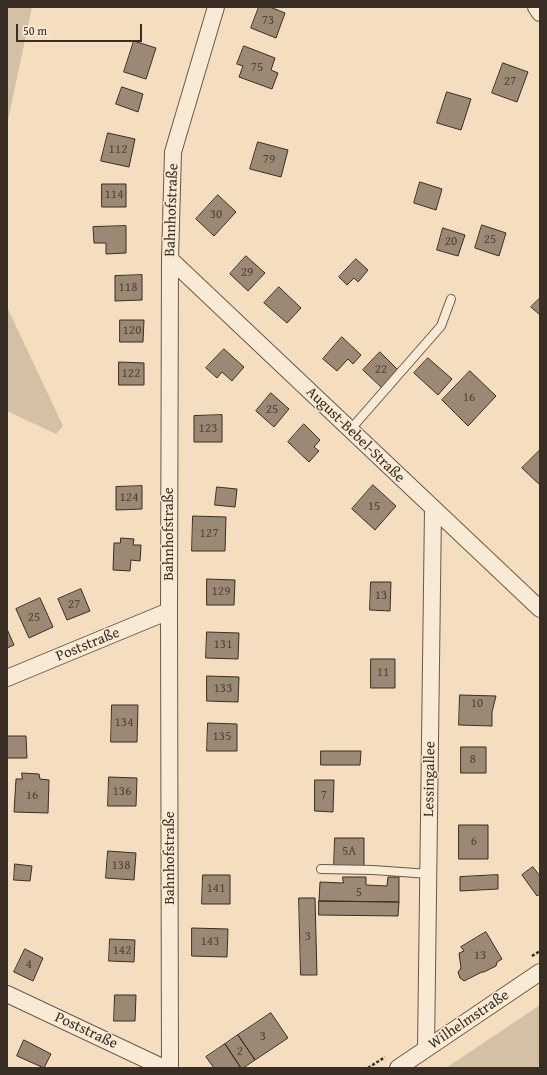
<!DOCTYPE html>
<meta charset="utf-8">
<style>
body{margin:0}
#map{position:relative;width:547px;height:1075px;overflow:hidden;background:#f4debf;font-family:"Gentium Book Plus",serif}
canvas{display:block}
.frame{position:absolute;inset:0;border:8px solid #3a2d24;pointer-events:none}
.scale{position:absolute;left:16px;top:24px;width:126px;height:18px;box-sizing:border-box;border:2px solid #3a2d24;border-top:0;padding-left:5px;font-size:12px;line-height:14px;white-space:nowrap;color:#3a2d24;-webkit-text-stroke:3px #f8ead5;paint-order:stroke}
</style>
<div id="map">
<canvas width="547" height="1075"></canvas>
<div class="frame"></div>
<div class="scale">50 m</div>
</div>
<script>
const ctx = document.querySelector('canvas').getContext('2d');
ctx.lineJoin = 'round';
function paint(path, color) { ctx.fillStyle = color; ctx.fill(path, 'evenodd'); }
function stroke(path, color, width, dash) { ctx.strokeStyle = color; ctx.lineWidth = width; ctx.lineCap = dash ? 'butt' : 'round'; ctx.setLineDash(dash || []); ctx.stroke(path); }
function label(font, color, halo, rows, align = 'center') {
  ctx.font = font + ' "Gentium Book Plus",serif'; ctx.lineWidth = 3; ctx.setLineDash([]); ctx.textBaseline = 'middle'; ctx.strokeStyle = halo; ctx.fillStyle = color; for (const [text, x, y, turn = 0] of rows) {
    ctx.save(); ctx.translate(x, y); ctx.rotate((+turn || 0) * Math.PI / 180); ctx.textAlign = isNaN(turn) ? turn : align; if (halo) ctx.strokeText(text, 0, 0); ctx.fillText(text, 0, 0); ctx.restore();
  }
}
const green = new Path2D(`
 M7,7H32L7,125Z
 M7,307L63,426L56,434L7,411Z
 M540,1005V1068H446Z`);
const building = new Path2D(`
 M259,7H270L285,13L276,38L251,28Z
 M134,41L156,48L146,79L124,72Z
 M244,46L275,58L271,70L278,73L272,89L239,77L243,66L237,64Z
 M503,63L528,72L517,102L492,93Z
 M122,87L143,94L138,112L116,104Z
 M447,92L471,99L461,130L437,123Z
 M108,133L135,139L129,167L101,161Z
 M258,142L288,150L281,177L250,169Z
 M420,182L442,189L436,210L414,203Z
 M102,184H126V207H102Z
 M218,195L236,212L214,236L196,219Z
 M482,225L506,233L499,256L475,248Z
 M126,226V253L106,254V243H94L93,227Z
 M443,228L465,235L458,256L437,250Z
 M246,256L265,273L248,291L230,274Z
 M356,259L368,270L358,282L354,278L347,285L339,277Z
 M142,275V300L115,301V276Z
 M279,287L301,308L287,323L264,303Z
 M540,298V315L531,307Z
 M120,320H144L143,342H120Z
 M342,337L361,355L353,364L348,359L337,371L323,359Z
 M224,349L244,367L232,381L222,372L217,378L206,368Z
 M380,352L398,370L382,388L363,370Z
 M428,358L452,379L438,395L414,373Z
 M119,362L144,363V385H119Z
 M470,371L496,396L468,426L442,400Z
 M271,393L289,409L274,427L256,411Z
 M222,415V442H194V416Z
 M304,424L320,440L314,447L319,451L309,462L288,442Z
 M540,450V485L522,468Z
 M373,485L396,506L375,530L352,509Z
 M142,486V509L116,510V487Z
 M217,487L237,489L235,507L215,505Z
 M193,516L226,517L225,551H192Z
 M121,538L134,539L133,545H141L140,561L131,560L130,571L113,570L114,543H120Z
 M207,579L235,580L234,605H207Z
 M371,582H391L390,611L370,610Z
 M81,589L90,611L67,620L58,599Z
 M40,598L53,627L29,638L16,609Z
 M7,629L14,645L7,648Z
 M207,632L239,633L238,659L206,658Z
 M371,659H395V688H371Z
 M207,676L239,677L238,702L207,701Z
 M460,695L496,696L492,712V726L459,725Z
 M112,705H138L137,742H111Z
 M208,723L237,724V751H207Z
 M7,736H26L27,758H7Z
 M461,747H486V773H461Z
 M321,751H361L360,765H321Z
 M22,773L39,774L40,779L49,780L48,813L14,812L16,779H22Z
 M109,777L137,778L136,806H108Z
 M315,780H334L333,812L315,811Z
 M459,825H488V859H459Z
 M335,838H364V867H334Z
 M108,851L136,853L134,880L106,878Z
 M15,864L32,866L30,881L14,880Z
 M533,867L540,876V894L537,896L522,875Z
 M203,875H230V904H202Z
 M498,875V889L460,891V877Z
 M343,877H366V885L387,886L388,877H399V902L319,901L320,882L343,883Z
 M299,898H315L317,975H301Z
 M319,901L399,902L398,916L319,915Z
 M192,928L228,929L227,957L192,956Z
 M486,932L502,959L497,962L496,966L484,972H482L464,981L460,978L458,972L461,968L459,953L464,951L461,947Z
 M110,939L135,940L134,962L109,961Z
 M25,949L43,958L33,981L14,972Z
 M115,995H136L135,1021H114Z
 M271,1013L288,1038L255,1060L238,1035Z
 M238,1035L255,1060L243,1068H241L225,1044Z
 M24,1040L51,1054L44,1068L17,1056Z
 M225,1044L241,1068H214L206,1057Z`);
const path = new Path2D(`
 M532,956L540,951
 M368,1068L385,1057`);
const service = new Path2D(`
 M350,430L441,326L451,299
 M321,869L373,870L429,874`);
const minor = new Path2D(`
 M536,7L540,13
 M170,259L540,609
 M7,678L169,611
 M7,994L164,1068
 M426,1049L433,509
 M170,1068L169,611L170,259L173,152L216,7
 M398,1068L540,972`);
const numberNames = [
 ["73",268,21],
 ["75",257,68],
 ["27",510,82],
 ["112",118,150],
 ["79",269,160],
 ["114",114,195],
 ["30",216,215],
 ["25",490,240],
 ["20",451,242],
 ["29",247,273],
 ["118",128,288],
 ["120",132,331],
 ["22",381,370],
 ["122",131,374],
 ["16",469,398],
 ["25",272,410],
 ["123",208,429],
 ["124",129,498],
 ["15",374,507],
 ["127",209,534],
 ["129",221,592],
 ["13",381,596],
 ["27",74,605],
 ["25",34,618],
 ["131",223,645],
 ["11",383,673],
 ["133",223,689],
 ["10",477,704],
 ["134",124,723],
 ["135",222,737],
 ["8",473,760],
 ["136",122,792],
 ["16",32,796],
 ["7",324,796],
 ["6",474,842],
 ["5A",349,852],
 ["138",121,866],
 ["141",216,889],
 ["5",359,893],
 ["3",308,937],
 ["143",210,942],
 ["142",122,951],
 ["13",480,956],
 ["4",29,965],
 ["3",263,1037],
 ["2",240,1052]
];
const streetNames = [
 ["Bahnhofstraße",172,210,-88],
 ["August-Bebel-Straße",355,435,44],
 ["Bahnhofstraße",169,534,-90],
 ["Poststraße",88,645,-22],
 ["Lessingallee",430,779,-89],
 ["Bahnhofstraße",170,858,-90],
 ["Wilhelmstraße",469,1020,-34],
 ["Poststraße",86,1031,25]
];
paint(green, '#d4c0a5');
paint(building, '#9b8975');
stroke(building, '#3a2d24', 1);
stroke(service, '#68594b', 10);
stroke(minor, '#68594b', 18);
stroke(path, '#3a2d24', 2.5, [3, 2]);
stroke(service, '#f8ead5', 8);
stroke(minor, '#f8ead5', 16);
label('13px', '#524438', null, numberNames);
label('15px', '#3a2d24', '#f8ead5', streetNames);
</script>
